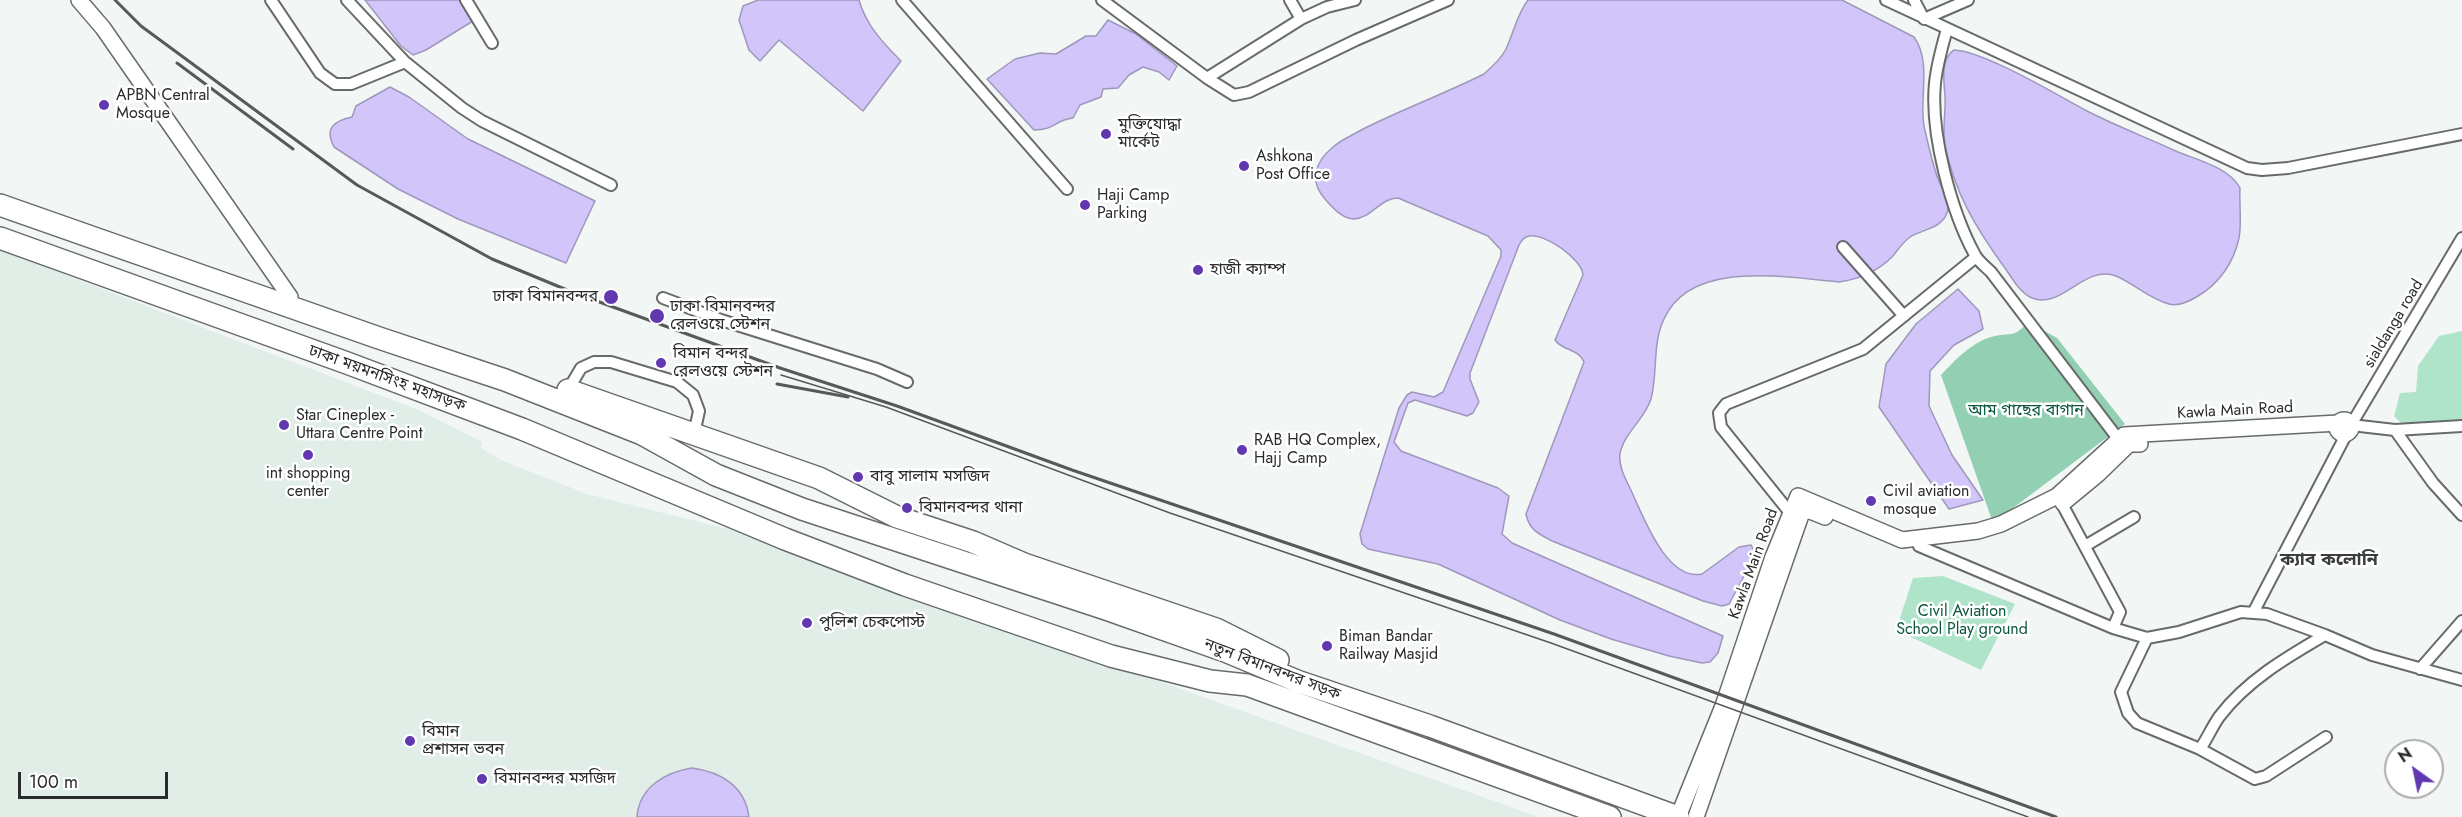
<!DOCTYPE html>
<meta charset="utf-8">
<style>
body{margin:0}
#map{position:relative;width:2462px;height:817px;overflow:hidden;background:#f2f7f5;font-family:Jost,sans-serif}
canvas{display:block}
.north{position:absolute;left:2384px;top:739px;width:60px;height:60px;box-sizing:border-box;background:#fff;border:2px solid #aaabaa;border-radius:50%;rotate:327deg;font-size:16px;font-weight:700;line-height:24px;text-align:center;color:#2a2c2b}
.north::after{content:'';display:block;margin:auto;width:21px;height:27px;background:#6238b0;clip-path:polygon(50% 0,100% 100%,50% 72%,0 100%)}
.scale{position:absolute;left:18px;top:772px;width:150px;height:27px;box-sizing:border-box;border:3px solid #2a2c2b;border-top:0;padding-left:8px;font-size:18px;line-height:21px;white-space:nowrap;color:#2a2c2b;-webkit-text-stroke:4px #fff;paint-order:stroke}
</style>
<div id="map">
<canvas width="2462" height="817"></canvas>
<div class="north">N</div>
<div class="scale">100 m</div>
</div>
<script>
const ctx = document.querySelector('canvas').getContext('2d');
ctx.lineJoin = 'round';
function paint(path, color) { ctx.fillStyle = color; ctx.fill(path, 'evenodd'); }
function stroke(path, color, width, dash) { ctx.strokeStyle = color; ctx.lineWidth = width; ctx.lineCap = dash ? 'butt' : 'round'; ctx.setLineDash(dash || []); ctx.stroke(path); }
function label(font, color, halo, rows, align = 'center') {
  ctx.font = font + ' Jost,"Noto Sans Bengali",sans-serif'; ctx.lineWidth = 5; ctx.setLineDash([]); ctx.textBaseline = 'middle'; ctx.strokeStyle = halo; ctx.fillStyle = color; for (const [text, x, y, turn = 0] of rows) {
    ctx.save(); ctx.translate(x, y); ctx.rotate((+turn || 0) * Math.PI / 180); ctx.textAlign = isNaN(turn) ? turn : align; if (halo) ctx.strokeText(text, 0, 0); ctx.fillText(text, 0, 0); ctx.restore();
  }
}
const built = new Path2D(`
 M0,250L416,409L482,442L481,448L501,460L587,494L744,533L1539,817H0Z`);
const green = new Path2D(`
 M2462,331V423L2404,426L2394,416L2400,393L2416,392L2418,366L2439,336Z
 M1943,576L2015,604L1981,670L1896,630L1913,578Z`);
const forest = new Path2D(`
 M2029,322L2057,338L2125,424L1993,523L1941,375C1955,360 1974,340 1995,336C2017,332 2011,338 2029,322Z`);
const water = new Path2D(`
 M365,0H461L473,21L426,50L413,55L401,46Z
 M758,0H859C866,25 883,43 901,61L863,111L779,40L760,61L749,50L739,20L743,6Z
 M1528,0H1842L1914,37C1932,62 1919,97 1924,126C1928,144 1932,162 1938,179C1941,186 1945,193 1947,200C1948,204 1949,209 1947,213C1941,229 1923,229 1910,237C1902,243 1898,250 1892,257C1877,272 1860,279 1839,282C1788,278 1691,258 1664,319C1652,344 1658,373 1651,399C1645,419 1623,434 1620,454C1618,469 1629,484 1634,497C1645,521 1668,581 1702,574L1739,547L1751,545L1756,554L1729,604L1722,606L1703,601L1552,541C1539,534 1529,530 1526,514L1584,362C1578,348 1562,351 1555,340L1583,275C1582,259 1545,233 1529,236C1524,237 1521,241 1519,245L1470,373V379L1479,402L1473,413L1467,416L1415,400L1408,403L1394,442L1401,451L1498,488L1509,496L1502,534L1512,543L1723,636L1718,653L1710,662L1702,663L1669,656L1611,639L1560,620L1438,564L1377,551L1368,549L1362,544L1360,534L1399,408L1407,395L1412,392L1434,397L1443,392L1501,256V250L1488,236L1398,198C1380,198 1372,218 1354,219C1342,219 1332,207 1325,199C1309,181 1315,162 1332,148C1340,140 1353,135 1363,129C1403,109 1444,94 1484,74C1492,67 1501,59 1506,49C1514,32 1517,14 1528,0Z
 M1108,20L1136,34L1177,66L1169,80L1159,72L1143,67L1129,75L1118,88L1103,89L1101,97L1080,105L1073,118C1054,120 1056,130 1034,130L987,79L1015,59L1040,53L1056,54L1086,36H1096Z
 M1954,50C1984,51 2057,95 2087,111C2116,126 2148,138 2178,152C2198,160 2230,168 2240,188C2239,204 2242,223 2239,238C2234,262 2219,284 2198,296C2190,301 2179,307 2169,304C2149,299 2135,284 2116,276C2085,264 2061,310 2032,298C2019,293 2010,274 2002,264C1975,226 1955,193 1945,146C1942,130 1946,112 1945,96C1944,81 1940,59 1954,50Z
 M390,87L409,97L468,139L595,201L566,263L458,219L398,189L334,147C324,128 334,121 352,117L356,106Z
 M1958,289L1979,311L1983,329L1954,345L1930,371L1929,406L1952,455L1983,500L1949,509L1879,407L1886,364L1916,324Z
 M692,768C721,772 745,786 749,817H637C639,787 666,772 692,768Z`);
const street = new Path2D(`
 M271,0L320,73L335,84H351L405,62L462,108L482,121L611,185
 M347,0L405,62
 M466,0L492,43
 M902,0L1067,189
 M1102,0L1207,78L1234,95L1249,92L1356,40L1448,0
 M1290,0L1301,19
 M1886,0L2247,168L2262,170L2288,168L2462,134
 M1914,0L1924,19L1968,0
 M1947,29C1942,47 1937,64 1935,83C1930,133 1951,211 1975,255C1978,261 1986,267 1991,272L2119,440
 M1207,78L1301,19L1327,7L1355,0
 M2462,238L2351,425L2395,430L2433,483L2462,515
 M1843,247L1904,316
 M663,298L721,320L877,369L907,382
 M568,390L581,368L594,362H611L677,382L693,395L699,411L694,434
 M2395,430L2462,426
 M2062,504L2120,612L2113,628
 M1791,514L1721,427L1719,413L1726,404L1863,349L1976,257
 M1919,546L2113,628L2147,638L2179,632L2241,612L2267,614L2325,635L2372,655L2462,680
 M2085,546L2134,517
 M2253,613L2347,433
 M2147,638L2121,692L2128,713L2137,723L2200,749L2255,779L2200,749C2207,739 2212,727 2219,717C2246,681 2287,657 2325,635
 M2420,669L2462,621
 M2255,779L2266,776L2326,737`);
const secondary = new Path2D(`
 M79,0L103,28L290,297
 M2337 427a7 7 0 1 1 14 0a7 7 0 1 1-14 0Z
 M2063,503L2097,475L2129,444H2140
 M1678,817L1723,706L1773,557L1798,496L1902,540L1978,531L2001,524L2057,496L2124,435L2338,423
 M1696,817L1802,512L1810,511L1825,517`);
const highway = new Path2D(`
 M0,205L379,338L505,380L642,434L716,475L802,509L1106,609L1225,651L1297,681L1430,726L1678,817
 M0,238L347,363L522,429L785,539L905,585L1111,656L1210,681L1247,685L1610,817
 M568,390L819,478L897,517L973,542L1024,564L1216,629L1278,660`);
const tram = new Path2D(`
 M781,375L886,407L1170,513L1551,643L2028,817`);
const rail = new Path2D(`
 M115,0L141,26L357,185L492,259L572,292L780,368L897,406L1072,470L1554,634L2056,817
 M177,63L293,149
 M777,384L848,397`);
const markers = [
 [104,105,6,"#6238b0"],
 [1106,134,6,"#6238b0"],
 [1244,166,6,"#6238b0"],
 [1085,205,6,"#6238b0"],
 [1198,270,6,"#6238b0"],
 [611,297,8,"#6238b0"],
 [657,316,8,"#6238b0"],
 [661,363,6,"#6238b0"],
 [284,425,6,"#6238b0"],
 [1242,450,6,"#6238b0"],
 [308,455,6,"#6238b0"],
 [858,477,6,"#6238b0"],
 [1871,501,6,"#6238b0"],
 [907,508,6,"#6238b0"],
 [807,623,6,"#6238b0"],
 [1327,646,6,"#6238b0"],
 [410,741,6,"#6238b0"],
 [482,779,6,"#6238b0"]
];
const poiNames = [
 ["APBN Central",116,96],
 ["Mosque",116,114],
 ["মুক্তিযোদ্ধা",1118,125],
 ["মার্কেট",1118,143],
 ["Ashkona",1256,157],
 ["Post Office",1256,175],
 ["Haji Camp",1097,196],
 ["Parking",1097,214],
 ["হাজী ক্যাম্প",1210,270],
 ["ঢাকা বিমানবন্দর",598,297,"right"],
 ["ঢাকা বিমানবন্দর",670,307],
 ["রেলওয়ে স্টেশন",670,325],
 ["বিমান বন্দর",673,354],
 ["রেলওয়ে স্টেশন",673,372],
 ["Star Cineplex -",296,416],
 ["Uttara Centre Point",296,434],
 ["RAB HQ Complex,",1254,441],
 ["Hajj Camp",1254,459],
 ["int shopping",308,474,"center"],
 ["center",308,492,"center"],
 ["বাবু সালাম মসজিদ",870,477],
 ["Civil aviation",1883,492],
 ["mosque",1883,510],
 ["বিমানবন্দর থানা",919,508],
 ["পুলিশ চেকপোস্ট",819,623],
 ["Biman Bandar",1339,637],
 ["Railway Masjid",1339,655],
 ["বিমান",422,732],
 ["প্রশাসন ভবন",422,750],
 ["বিমানবন্দর মসজিদ",494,779]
];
const streetNames = [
 ["sialdanga road",2394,324,-59],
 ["ঢাকা ময়মনসিংহ মহাসড়ক",387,379,20],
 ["Kawla Main Road",2235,411,-3],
 ["Kawla Main Road",1754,564,-70],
 ["নতুন বিমানবন্দর সড়ক",1272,670,21]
];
const parkNames = [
 ["আম গাছের বাগান",2026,411],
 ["Civil Aviation",1962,612],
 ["School Play ground",1962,630]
];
const neighbourhoodNames = [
 ["ক্যাব কলোনি",2329,561]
];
paint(built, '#e1ede7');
paint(green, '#afe3ca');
paint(forest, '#93cfb2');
paint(water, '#d1c5fa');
stroke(water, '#9f97bc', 1.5);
stroke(street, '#676b69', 14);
stroke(secondary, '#676b69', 18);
stroke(highway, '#676b69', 24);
stroke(street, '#fff', 10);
stroke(secondary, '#fff', 15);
stroke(highway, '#fff', 21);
stroke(tram, '#575a59', 1.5);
stroke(rail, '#575a59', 3);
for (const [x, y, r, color] of markers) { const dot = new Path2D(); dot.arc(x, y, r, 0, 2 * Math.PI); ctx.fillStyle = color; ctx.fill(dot); stroke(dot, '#fff', 2); }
label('16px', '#2a2c2b', '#fff', poiNames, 'left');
label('16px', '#2a2c2b', '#fff', streetNames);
label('16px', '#09573d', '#fff', parkNames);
label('bold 18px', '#3a3e3c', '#fff', neighbourhoodNames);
</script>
